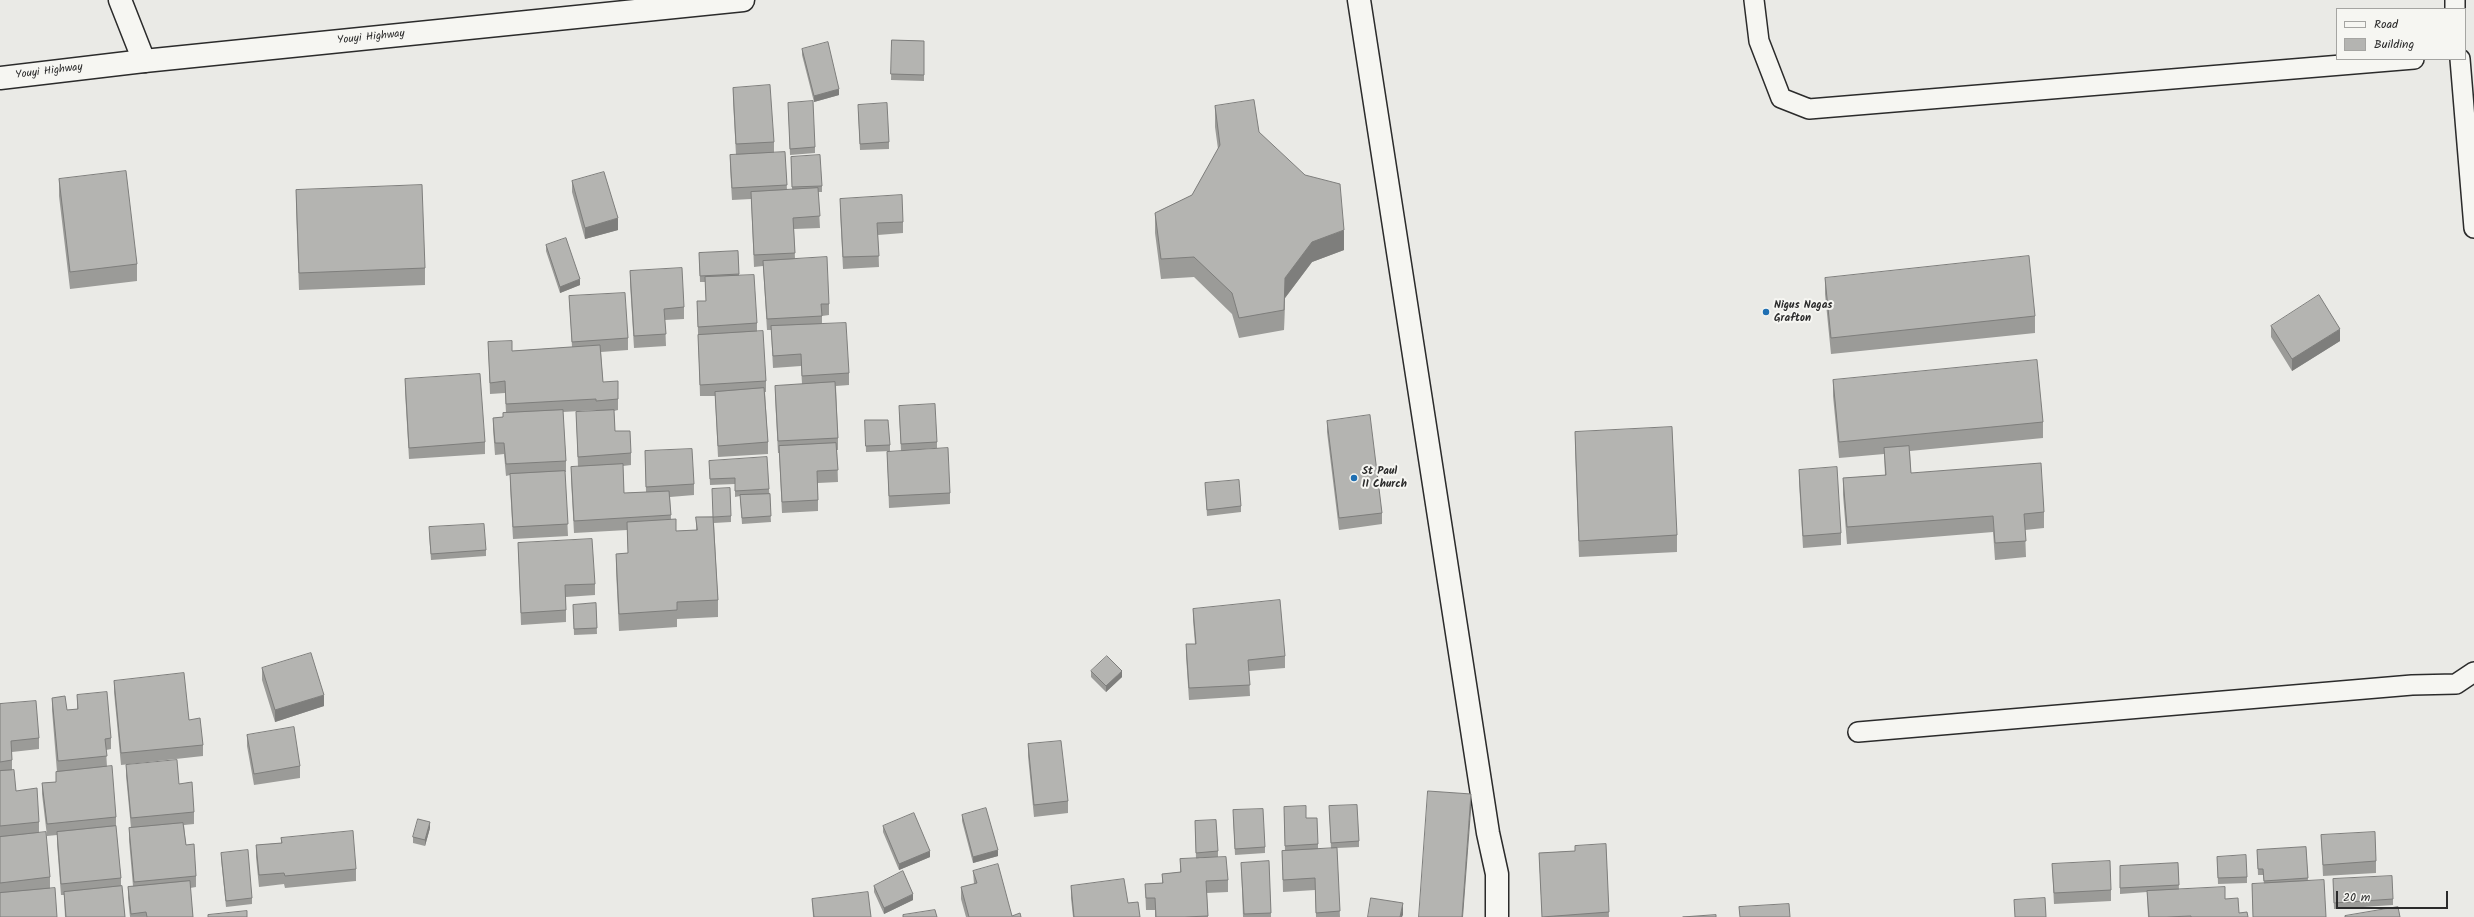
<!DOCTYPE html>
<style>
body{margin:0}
#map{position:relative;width:2474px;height:917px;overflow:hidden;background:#eaeae6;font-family:Kalam,sans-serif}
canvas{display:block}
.legend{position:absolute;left:2336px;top:8px;width:130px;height:52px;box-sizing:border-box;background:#f6f6f2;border:1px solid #a5a5a2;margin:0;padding:5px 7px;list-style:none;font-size:12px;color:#2b2b2b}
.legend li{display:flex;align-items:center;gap:8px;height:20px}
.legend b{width:20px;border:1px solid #a5a5a2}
.scale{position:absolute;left:2336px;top:891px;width:112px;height:18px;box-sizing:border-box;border:2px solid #2b2b2b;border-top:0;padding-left:5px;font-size:12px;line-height:14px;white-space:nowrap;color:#2b2b2b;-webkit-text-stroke:3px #f6f6f2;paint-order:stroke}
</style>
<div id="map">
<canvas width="2474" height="917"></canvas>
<ul class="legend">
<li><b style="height:5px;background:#f6f6f2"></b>Road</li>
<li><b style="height:11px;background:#b4b4b1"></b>Building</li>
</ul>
<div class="scale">20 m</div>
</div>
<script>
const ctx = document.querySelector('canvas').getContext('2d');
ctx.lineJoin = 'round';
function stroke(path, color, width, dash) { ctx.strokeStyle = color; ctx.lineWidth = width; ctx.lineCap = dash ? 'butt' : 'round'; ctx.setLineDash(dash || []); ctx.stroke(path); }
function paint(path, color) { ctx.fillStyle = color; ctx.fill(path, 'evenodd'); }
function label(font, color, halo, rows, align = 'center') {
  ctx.font = font + ' Kalam,sans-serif'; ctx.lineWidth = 4; ctx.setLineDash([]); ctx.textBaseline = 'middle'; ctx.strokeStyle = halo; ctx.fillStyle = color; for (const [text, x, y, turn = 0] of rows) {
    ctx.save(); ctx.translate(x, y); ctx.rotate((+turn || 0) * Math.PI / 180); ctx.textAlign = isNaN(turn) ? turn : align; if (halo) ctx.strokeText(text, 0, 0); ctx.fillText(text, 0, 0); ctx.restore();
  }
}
const service = new Path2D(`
 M1754,0L1759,41L1781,98L1809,109L2414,59
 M2455,0V9
 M2460,59L2474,228
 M1858,732L2412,685L2456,684L2474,672`);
const minor = new Path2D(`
 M120,0L144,61
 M1359,0L1488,833L1497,874V917`);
const primary = new Path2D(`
 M0,78L144,61L743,0`);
const wall = new Path2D(`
 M892,40L924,41V81L891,80Z
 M802,49L839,95L814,102L802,55Z
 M733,88L774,142V153L785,152L787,190H792L791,157L822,186V192H818L820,228L794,229L795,259L829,304V315L822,316V324L849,373V385L836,386L838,438V450H837L838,482L818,483V511L782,513L779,453H778L775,397V386L802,384L801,366L773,368L771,330H767L763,266L754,267L751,199L732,200L730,167V155H736L733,100Z
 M788,103L815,147V153L790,155Z
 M1215,106L1259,132L1344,250L1312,262L1285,298L1284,330L1239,338L1232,314L1194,277L1161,279L1155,233V213L1192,195L1218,149L1215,127Z
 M858,111L889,142V149L860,150Z
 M59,179L137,264V281L70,289L59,196Z
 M572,181L618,230L585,239L572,192Z
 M296,190L425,268V285L299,290L296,207Z
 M840,199L903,222V233L878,235L879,267L843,269L840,210Z
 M546,245L580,285L560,293L546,251Z
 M738,251L739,275L757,323V332L766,381V392H765L768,442V454L718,457L715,396H700L697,301H706L705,282H700L699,253Z
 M630,271L684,307V319L665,320L666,346L634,348L630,283Z
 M1825,278L2035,316V333L1831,354L1825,294Z
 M569,296L628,338V350L601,352L603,382L618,399V410L614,411L615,431L631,453V465L623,466L624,493L646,492L645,451L694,484V495L670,497L671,519L676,531L696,530V517L731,516V522L714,523L718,600V617L677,619V627L619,631L616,570V554L628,553L627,530L574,533L571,479V467H578L576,412L596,411V410L563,412L566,461V472H565L568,536L513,539L510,486V475L506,476L504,454L495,455L493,429V418L503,417L506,413L505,393L490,394L488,342L512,351L572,347Z
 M2271,326L2340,341L2292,371L2271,337Z
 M405,379L485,442V454L409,459L405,391Z
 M1833,380L2043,422V438L1910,451L1911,473L2044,512V528L2025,530L2026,557L1995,560L1993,532L1847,544L1843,495V478L1885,475L1884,454L1839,458L1833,396Z
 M899,412L937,442V448L901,451Z
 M865,420L890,445V451L866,452Z
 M1327,421L1382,513V524L1339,530L1327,432Z
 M1575,432L1677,535V552L1579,557L1575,448Z
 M887,452L950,493V504L889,508Z
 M709,461L769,489L771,522L742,524L740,496L735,497V484L710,485Z
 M1799,470L1841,533V545L1803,548L1799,482Z
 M1205,483L1241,506V512L1207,516Z
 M429,533L486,550V556L431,560Z
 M518,543L595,584V595L566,597V622L521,625Z
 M596,603L597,634L574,635L573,605Z
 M1193,609L1285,656V668L1249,671L1250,696L1189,700L1186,656V644H1195L1193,620Z
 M262,668L324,706L275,722L262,680Z
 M1091,671L1122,677L1106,692L1091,677Z
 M114,681L189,720L203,745V756L121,765L114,692Z
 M77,695L111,738V749L106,750L107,767L116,817V829L121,878V886L125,917H65L64,895H61L57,844V835L47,836L42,794V783L56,782V772H57L52,710V698L67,710L77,709Z
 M0,704L39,738V749L12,752V770L16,791L39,822V833L50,877V889L0,917Z
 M247,735L300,766V778L254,785L247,746Z
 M1028,744L1068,801V813L1034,817L1028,756Z
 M126,765L179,784L194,812V824L184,825L186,845L196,876V887L190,888L193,917H130L128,898V887L133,886L129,840V828H131L126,776Z
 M1329,806L1359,841V847L1337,848L1340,917H1316L1315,890L1283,892L1282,851H1285L1284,813L1306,818L1318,844V849H1331Z
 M962,815L998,856L973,863L962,821Z
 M1233,816L1265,847V853L1235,855Z
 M1195,821L1218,851V857L1198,858L1228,880V892L1207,893L1208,917H1155V910H1146L1145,884L1162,883V874L1180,872V859H1196Z
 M883,826L930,857L899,870L883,832Z
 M430,828L425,846L413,843V837Z
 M2321,835L2376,861V873L2323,876Z
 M281,838L356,869V881L285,888L284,884L259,887L256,857V845L281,843Z
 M1606,844L1609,917H1542L1539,853L1575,851Z
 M2306,847L2308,881L2326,917H2253L2252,884H2264L2263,875H2258L2257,850Z
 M221,853L252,898V904L226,907L221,859Z
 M2217,857L2247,877V883L2218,884Z
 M1269,861L1271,917H1243L1241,863Z
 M2178,863L2179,890L2225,899L2239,913L2248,917H2148L2147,892L2120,894V866Z
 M2052,864L2111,890V901L2054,904Z
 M973,871L1012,916L1021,917H966L961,899V887L974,884Z
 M2333,879L2393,899V905L2334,909Z
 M874,886L913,900L884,914L874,892Z
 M1071,886L1128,903L1140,917H1073L1071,898Z
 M812,899L871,917H813Z`);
const shadedWall = new Path2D(`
 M839,89V95L814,102V96Z
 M618,218V230L585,239V228Z
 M1344,230V250L1312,262L1285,298L1284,330L1285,278L1312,242Z
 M580,279V285L560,293V287Z
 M2340,329V341L2292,371V359Z
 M1122,671V677L1106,692V686Z
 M324,695V706L275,722V710Z
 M1471,794V811L1463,917H1462Z
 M430,822V828L425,846V840Z
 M998,850V856L973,863V857Z
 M930,851V857L899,870V864Z
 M913,894V900L884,914V908Z
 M1403,903V915L1402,917H1400Z`);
const building = new Path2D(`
 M892,40L924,41V75L891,74Z
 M828,42L839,89L814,96L802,49Z
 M770,85L774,142L736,144L733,88Z
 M1254,100L1259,132L1305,175L1340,184L1344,230L1312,242L1285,278L1284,310L1239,318L1232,293L1194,257L1161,259L1155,213L1192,195L1220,145L1215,106Z
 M813,101L815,147L790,149L788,103Z
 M887,103L889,142L860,144L858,105Z
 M785,152L787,185L732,188L730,155Z
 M820,155L822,186L792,187L791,157Z
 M126,171L137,264L70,272L59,179Z
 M604,172L618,218L585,228L572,181Z
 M422,185L425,268L299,273L296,190Z
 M818,188L820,216L793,218L795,253L754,255L751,192Z
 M902,195L903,222L877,223L879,256L843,257L840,199Z
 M566,238L580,279L560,287L546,245Z
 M738,251L739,274L700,276L699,253Z
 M2029,256L2035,316L1831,338L1825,278Z
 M827,257L829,304H821L822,316L767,319L763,261Z
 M682,268L684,307L664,309L666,334L634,336L630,271Z
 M754,275L757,323L698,327L697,301H706L705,277Z
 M625,293L628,338L572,342L569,296Z
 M2319,295L2340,329L2292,359L2271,326Z
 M846,323L849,373L802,376L801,354L773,356L771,326Z
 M763,331L766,381L700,385L698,335Z
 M512,341V351L600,345L603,382L618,381V399L596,401V399L506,404L505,381L490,383L488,342Z
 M2037,360L2043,422L1839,442L1833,380Z
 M480,374L485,442L409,448L405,379Z
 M835,382L838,438L778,441L775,386Z
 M764,388L768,442L718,446L715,392Z
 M935,404L937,442L901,444L899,406Z
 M563,410L566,461L506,464L504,443H495L493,418L503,417V413Z
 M614,410L615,431H630L631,453L578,457L576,412Z
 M1370,415L1382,513L1339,518L1327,421Z
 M865,420H888L890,445L866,446Z
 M1672,427L1677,535L1579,541L1575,432Z
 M836,443L838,470L817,471L818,500L782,502L779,446Z
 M1909,446L1911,473L2041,463L2044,512L2024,514L2026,541L1995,543L1993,516L1847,527L1843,478L1886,475L1884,448Z
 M948,448L950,493L889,496L887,452Z
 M692,449L694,484L646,487L645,451Z
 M767,457L769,489L735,491V478L710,479L709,461Z
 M623,464L624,493L669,491L671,515L574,521L571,467Z
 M1837,467L1841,533L1803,536L1799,470Z
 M565,471L568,524L513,527L510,474Z
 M1239,480L1241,506L1207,510L1205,483Z
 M730,488L731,516L713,517L712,489Z
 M770,494L771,516L742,518L740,495Z
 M696,517H713L718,600L677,602V610L619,614L616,554L628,553L627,522L676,519V531L697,530Z
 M484,524L486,550L431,554L429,527Z
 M592,539L595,584L565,585L566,610L521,613L518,543Z
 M1280,600L1285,656L1248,660L1250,685L1189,688L1186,644H1196L1193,609Z
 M596,603L597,628L574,629L573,605Z
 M311,653L324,695L275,710L262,668Z
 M1107,656L1122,671L1106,686L1091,671Z
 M184,673L189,720L200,718L203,745L121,753L114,681Z
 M107,692L111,738L105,739L107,756L58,761L52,698L65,696L67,710L78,709L77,695Z
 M36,701L39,738L11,741L12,760L0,762V704Z
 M294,727L300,766L254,774L247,735Z
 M1061,741L1068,801L1034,805L1028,744Z
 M177,760L179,784L192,782L194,812L131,818L126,765Z
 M112,766L116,817L47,824L42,783L56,782V772Z
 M14,770L16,791L37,788L39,822L0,826V771Z
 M1428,791L1471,794L1462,917H1419Z
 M1357,805L1359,841L1331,843L1329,806Z
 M1306,806V818H1317L1318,844L1285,846L1284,807Z
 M986,808L998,850L973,857L962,815Z
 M1263,809L1265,847L1235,849L1233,810Z
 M914,813L930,851L899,864L883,826Z
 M418,819L430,822L425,840L413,837Z
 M1216,820L1218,851L1196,853L1195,821Z
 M183,823L186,845L194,844L196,876L134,882L129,828Z
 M116,826L121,878L61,884L57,832Z
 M353,831L356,869L285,876L284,873L259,875L256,845L282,843L281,838Z
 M46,832L50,877L0,883V837Z
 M2375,832L2376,861L2323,865L2321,835Z
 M1606,844L1609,912L1542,917L1539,853L1575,851V846Z
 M2306,847L2308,878L2264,881L2263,869H2258L2257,850Z
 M1337,848L1340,911L1316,913L1315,878L1283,880L1282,851Z
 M248,850L252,898L226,901L221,853Z
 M2246,855L2247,877L2218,878L2217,857Z
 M1226,857L1228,880L1206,881L1208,916L1185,917H1156L1155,898H1146L1145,884L1163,883L1162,874L1181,872L1180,859Z
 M1269,861L1271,913L1244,914L1241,863Z
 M2110,861L2111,890L2054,893L2052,864Z
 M2178,863L2179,885L2120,888V866Z
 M998,864L1012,916L1020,913L1021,917H969L961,887L977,883L973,871Z
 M903,871L913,894L884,908L874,886Z
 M2392,876L2393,899L2334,903L2333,879Z
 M1124,879L1128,903L1138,902L1140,917H1074L1071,886Z
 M2324,880L2326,917H2253L2252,884Z
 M190,881L193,917H147L146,912L131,914L128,887Z
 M122,886L125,917H66L64,892Z
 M2225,887V899L2238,898L2239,913L2247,912L2248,917H2191V916L2167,917H2149L2147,891Z
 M55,888L57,917H0V893Z
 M868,892L871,917H814L812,899Z
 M1371,898L1403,903L1400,917H1368Z
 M2045,898L2046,917H2015L2014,900Z
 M1789,904L1790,917H1740L1739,907Z
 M2398,907L2400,917H2345V916Z
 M935,910L937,917H903V915Z
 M247,911V917H208V915Z
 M1716,915V917H1683Z`);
const markers = [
 [1766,312,4,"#1f6fb2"],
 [1354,478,4,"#1f6fb2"]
];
const streetNames = [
 ["Youyi Highway",371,38,-6],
 ["Youyi Highway",49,72,-7]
];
const poiNames = [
 ["Nigus Nagas",1774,306],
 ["Grafton",1774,319],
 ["St Paul",1362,472],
 ["II Church",1362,485]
];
stroke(service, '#2b2b2b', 22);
stroke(minor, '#2b2b2b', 25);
stroke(primary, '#2b2b2b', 25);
stroke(service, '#f6f6f2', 19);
stroke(minor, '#f6f6f2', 22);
stroke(primary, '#f6f6f2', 22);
paint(wall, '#9b9b98');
paint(shadedWall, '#7e7e7c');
paint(building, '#b4b4b1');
stroke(building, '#7e7e7c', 1);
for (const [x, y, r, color] of markers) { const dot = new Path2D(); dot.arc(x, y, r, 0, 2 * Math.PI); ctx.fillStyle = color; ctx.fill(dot); stroke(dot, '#f6f6f2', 1.5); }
label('11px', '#2b2b2b', '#f6f6f2', streetNames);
label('bold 11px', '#2b2b2b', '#f6f6f2', poiNames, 'left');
</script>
